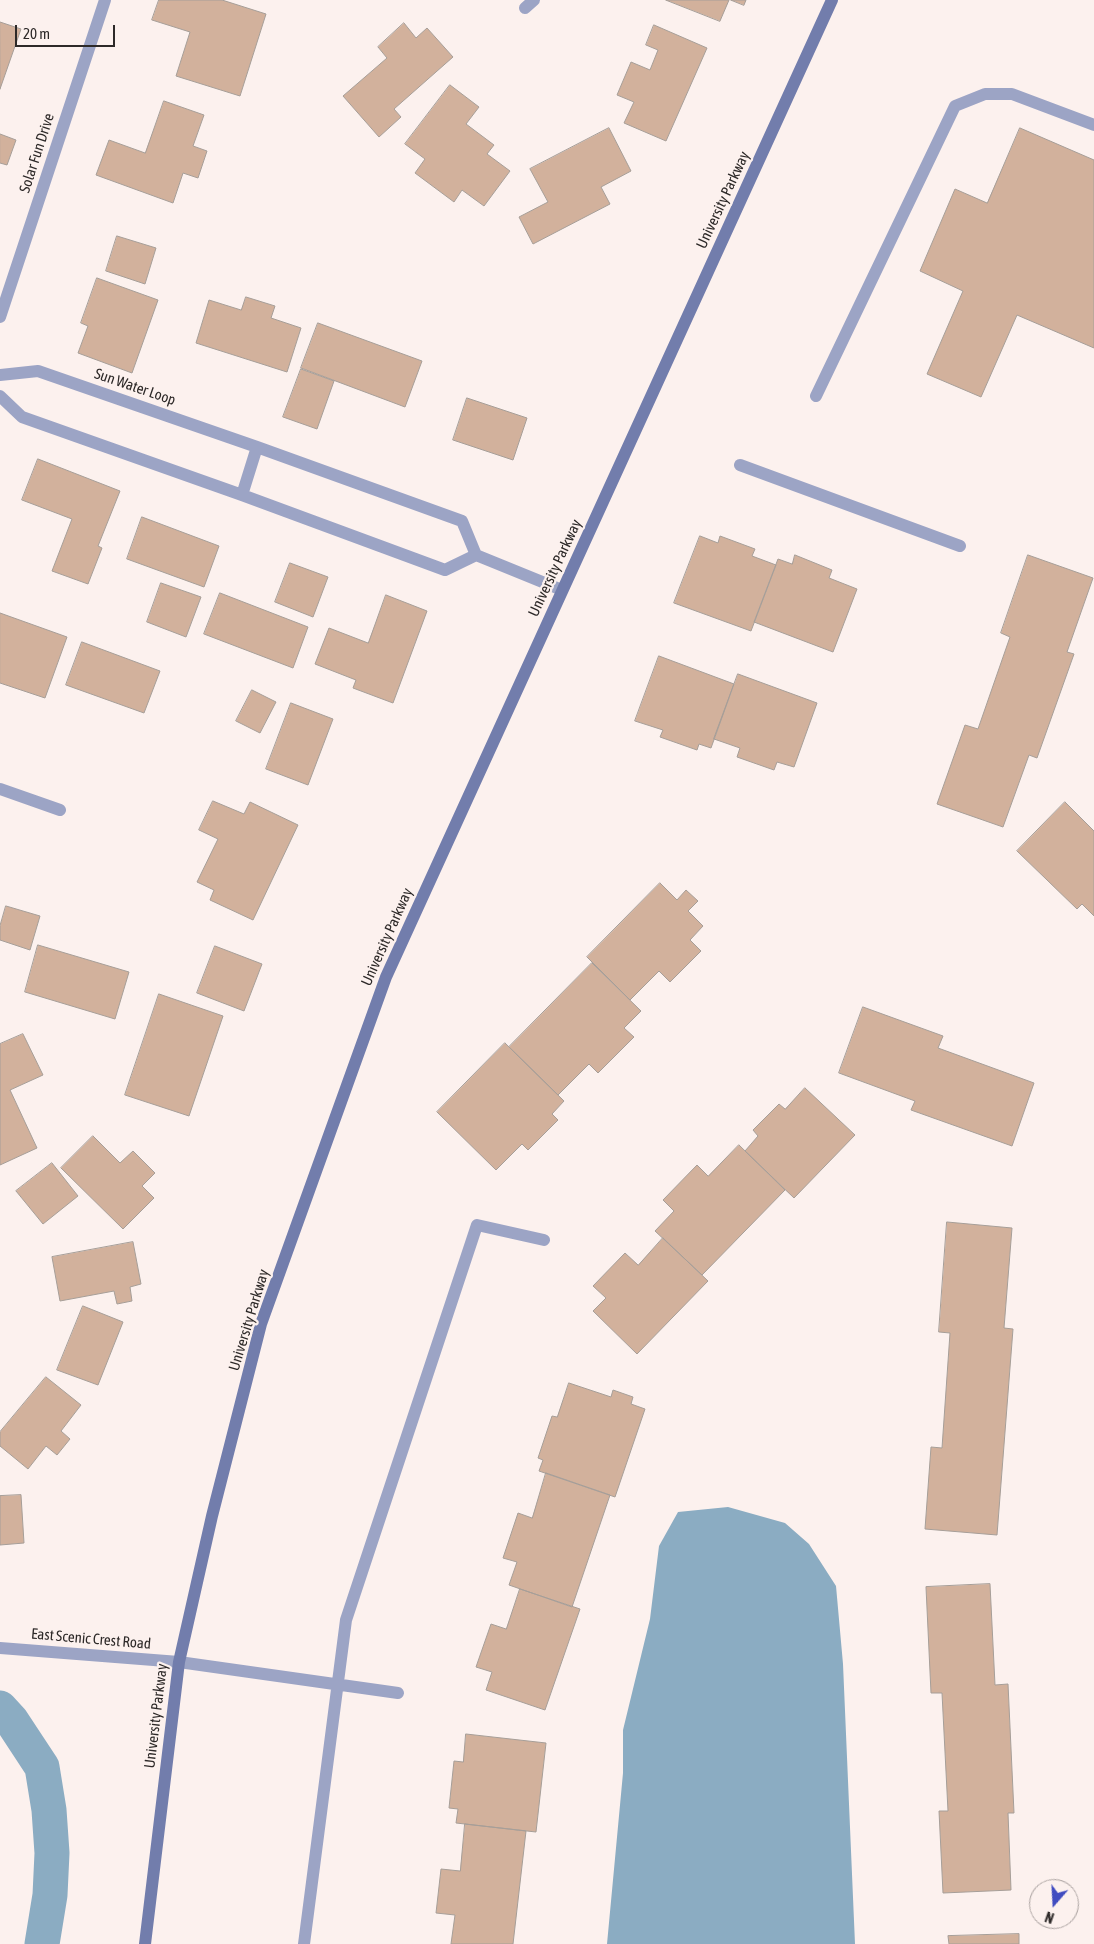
<!DOCTYPE html>
<style>
body{margin:0}
#map{position:relative;width:1094px;height:1944px;overflow:hidden;background:#fcf1ee;font-family:"Asap Condensed",sans-serif}
canvas{display:block}
.north{position:absolute;left:1029px;top:1879px;width:50px;height:50px;box-sizing:border-box;background:#fcf1ee;border:1px solid #a9a19f;border-radius:50%;rotate:199deg;font-size:14px;font-weight:700;line-height:20px;text-align:center;color:#2d2928}
.north::after{content:'';display:block;margin:auto;width:18px;height:22px;background:#404cc0;clip-path:polygon(50% 0,100% 100%,50% 72%,0 100%)}
.scale{position:absolute;left:15px;top:25px;width:100px;height:22px;box-sizing:border-box;border:2px solid #2d2928;border-top:0;padding-left:6px;font-size:15px;line-height:18px;white-space:nowrap;color:#2d2928;-webkit-text-stroke:4px #fcf1ee;paint-order:stroke}
</style>
<div id="map">
<canvas width="1094" height="1944"></canvas>
<div class="north">N</div>
<div class="scale">20 m</div>
</div>
<script>
const ctx = document.querySelector('canvas').getContext('2d');
ctx.lineJoin = 'round';
function paint(path, color) { ctx.fillStyle = color; ctx.fill(path, 'evenodd'); }
function stroke(path, color, width, dash) { ctx.strokeStyle = color; ctx.lineWidth = width; ctx.lineCap = dash ? 'butt' : 'round'; ctx.setLineDash(dash || []); ctx.stroke(path); }
function label(font, color, halo, rows, align = 'center') {
  ctx.font = font + ' "Asap Condensed",sans-serif'; ctx.lineWidth = 4.5; ctx.setLineDash([]); ctx.textBaseline = 'middle'; ctx.strokeStyle = halo; ctx.fillStyle = color; for (const [text, x, y, turn = 0] of rows) {
    ctx.save(); ctx.translate(x, y); ctx.rotate((+turn || 0) * Math.PI / 180); ctx.textAlign = isNaN(turn) ? turn : align; if (halo) ctx.strokeText(text, 0, 0); ctx.fillText(text, 0, 0); ctx.restore();
  }
}
const water = new Path2D(`
 M728,1507L785,1523L809,1544L836,1586L843,1664L855,1944H607L623,1773V1730L650,1619L659,1546L678,1512Z`);
const canal = new Path2D(`
 M0,1708L11,1720L42,1767L49,1810L52,1853L50,1895L42,1944`);
const building = new Path2D(`
 M159,0H222L266,14L240,96L176,76L190,32L152,20Z
 M666,0H729L720,21Z
 M731,0H746L744,5Z
 M0,22L21,29L0,89Z
 M404,23L416,38L427,28L453,57L394,109L401,117L379,137L343,96L387,58L378,47Z
 M654,25L707,48L666,141L624,123L634,102L617,95L631,62L650,70L658,50L646,45Z
 M450,85L479,107L466,124L494,145L487,154L510,171L484,206L462,190L454,202L415,173L425,159L405,144Z
 M164,101L204,115L193,146L207,151L198,178L183,173L173,203L96,175L109,140L145,153Z
 M609,128L631,171L601,187L610,204L533,244L519,217L548,202L530,169Z
 M1020,128L1094,160V348L1017,315L981,397L927,374L963,291L920,271L955,189L987,203Z
 M0,134L16,140L7,165L0,163Z
 M117,236L156,248L145,284L106,271Z
 M97,278L158,300L132,373L78,353L88,326L81,323Z
 M246,297L275,306L271,318L301,328L287,372L196,343L209,300L241,310Z
 M318,323L422,361L405,407L301,368Z
 M301,369L334,381L317,429L283,417Z
 M467,398L527,418L513,460L453,440Z
 M38,459L120,491L98,546L102,548L88,584L52,571L72,519L22,500Z
 M142,517L219,546L204,587L127,559Z
 M700,536L718,543L720,536L755,549L752,556L776,565L751,631L674,603Z
 M795,555L832,570L829,578L857,589L833,652L754,622L778,559L792,564Z
 M1028,555L1093,578L1067,652L1074,654L1037,758L1029,755L1003,827L937,804L965,725L978,729L1010,637L1001,633Z
 M290,563L328,577L313,617L275,602Z
 M161,583L201,597L186,637L147,622Z
 M220,593L308,627L293,668L204,634Z
 M386,595L427,611L393,703L353,688L356,680L315,664L329,628L368,643Z
 M0,613L67,637L45,698L0,683Z
 M82,642L160,671L144,713L66,685Z
 M659,656L734,684L711,748L699,744L697,750L660,737L663,730L635,721Z
 M738,674L817,703L794,767L777,762L774,770L737,757L740,748L714,739Z
 M252,690L276,702L260,733L236,721Z
 M291,703L333,719L308,785L266,769Z
 M213,801L244,814L250,802L298,825L253,920L210,900L214,890L197,882L218,839L199,830Z
 M1065,802L1094,831V916L1082,904L1077,909L1017,851Z
 M660,883L677,900L686,890L698,901L688,911L703,926L690,940L701,951L670,982L659,971L630,1000L587,957Z
 M6,906L40,916L30,950L0,940V926Z
 M38,945L129,972L115,1019L25,992Z
 M215,946L262,964L244,1011L197,993Z
 M592,963L641,1011L624,1028L634,1037L598,1073L589,1064L558,1095L509,1047Z
 M159,994L223,1016L189,1116L125,1095Z
 M863,1007L943,1036L938,1048L1034,1083L1012,1146L911,1110L915,1101L839,1073Z
 M23,1034L43,1075L10,1090L37,1148L0,1165V1044Z
 M505,1043L564,1101L552,1114L558,1120L528,1150L522,1144L496,1170L437,1112Z
 M805,1088L855,1135L794,1198L745,1151L758,1136L753,1130L779,1104L785,1109Z
 M93,1136L120,1163L133,1151L155,1173L142,1186L154,1198L123,1229L61,1168Z
 M739,1145L785,1190L702,1275L655,1231L674,1211L663,1200L697,1165L708,1176Z
 M52,1163L78,1196L43,1224L16,1191Z
 M947,1222L1012,1228L1004,1328L1013,1329L997,1535L925,1529L931,1447L942,1448L950,1333L939,1332Z
 M663,1238L708,1281L637,1354L593,1311L606,1298L593,1286L625,1253L638,1265Z
 M133,1242L141,1284L130,1287L132,1301L117,1304L114,1291L60,1301L52,1257Z
 M83,1306L123,1322L98,1385L57,1370Z
 M46,1377L81,1405L61,1431L70,1439L57,1455L46,1446L28,1469L0,1446V1432Z
 M569,1383L611,1397L613,1390L633,1397L631,1404L645,1409L615,1497L539,1471L543,1460L538,1458L552,1416L557,1417Z
 M546,1473L610,1495L572,1607L509,1585L517,1562L503,1558L518,1513L532,1518Z
 M21,1495L24,1543L0,1545V1496Z
 M990,1584L995,1685L1008,1684L1014,1813H1008L1011,1890L943,1893L939,1811H948L942,1693H931L926,1587Z
 M520,1589L580,1609L545,1710L486,1690L492,1672L476,1667L491,1624L506,1629Z
 M466,1734L546,1743L536,1832L456,1823L458,1809L449,1808L454,1761L463,1762Z
 M465,1824L526,1831L513,1944H451L455,1915L436,1913L441,1869L460,1871Z
 M1019,1934V1944H949L948,1936Z`);
const lane = new Path2D(`
 M816,396L955,106L985,94H1012L1094,125
 M740,465L960,546
 M179,1662L398,1693
 M304,1944L346,1620L477,1225L544,1240`);
const street = new Path2D(`
 M525,8L534,0
 M0,317L105,0
 M0,375L38,371L257,447L462,521L476,555L562,590
 M0,396L22,417L242,495L445,570L476,555
 M242,495L257,447
 M0,789L60,810
 M0,1648L179,1662`);
const secondary = new Path2D(`
 M145,1944L179,1662L212,1516L261,1324L386,977L832,0`);
const streetNames = [
 ["Solar Fun Drive",37,153,-72],
 ["University Parkway",723,200,-65],
 ["Sun Water Loop",135,387,19],
 ["University Parkway",555,568,-65],
 ["University Parkway",387,937,-66],
 ["University Parkway",249,1320,-73],
 ["East Scenic Crest Road",91,1639,5],
 ["University Parkway",156,1716,-83]
];
paint(water, '#8bacc2');
stroke(canal, '#8bacc2', 35);
paint(building, '#d2b19c');
stroke(building, '#a69e98', 1);
stroke(lane, '#9ca4c5', 12);
stroke(street, '#9ca4c5', 12);
stroke(secondary, '#727dac', 12);
label('15px', '#2d2928', '#fcf1ee', streetNames);
</script>
